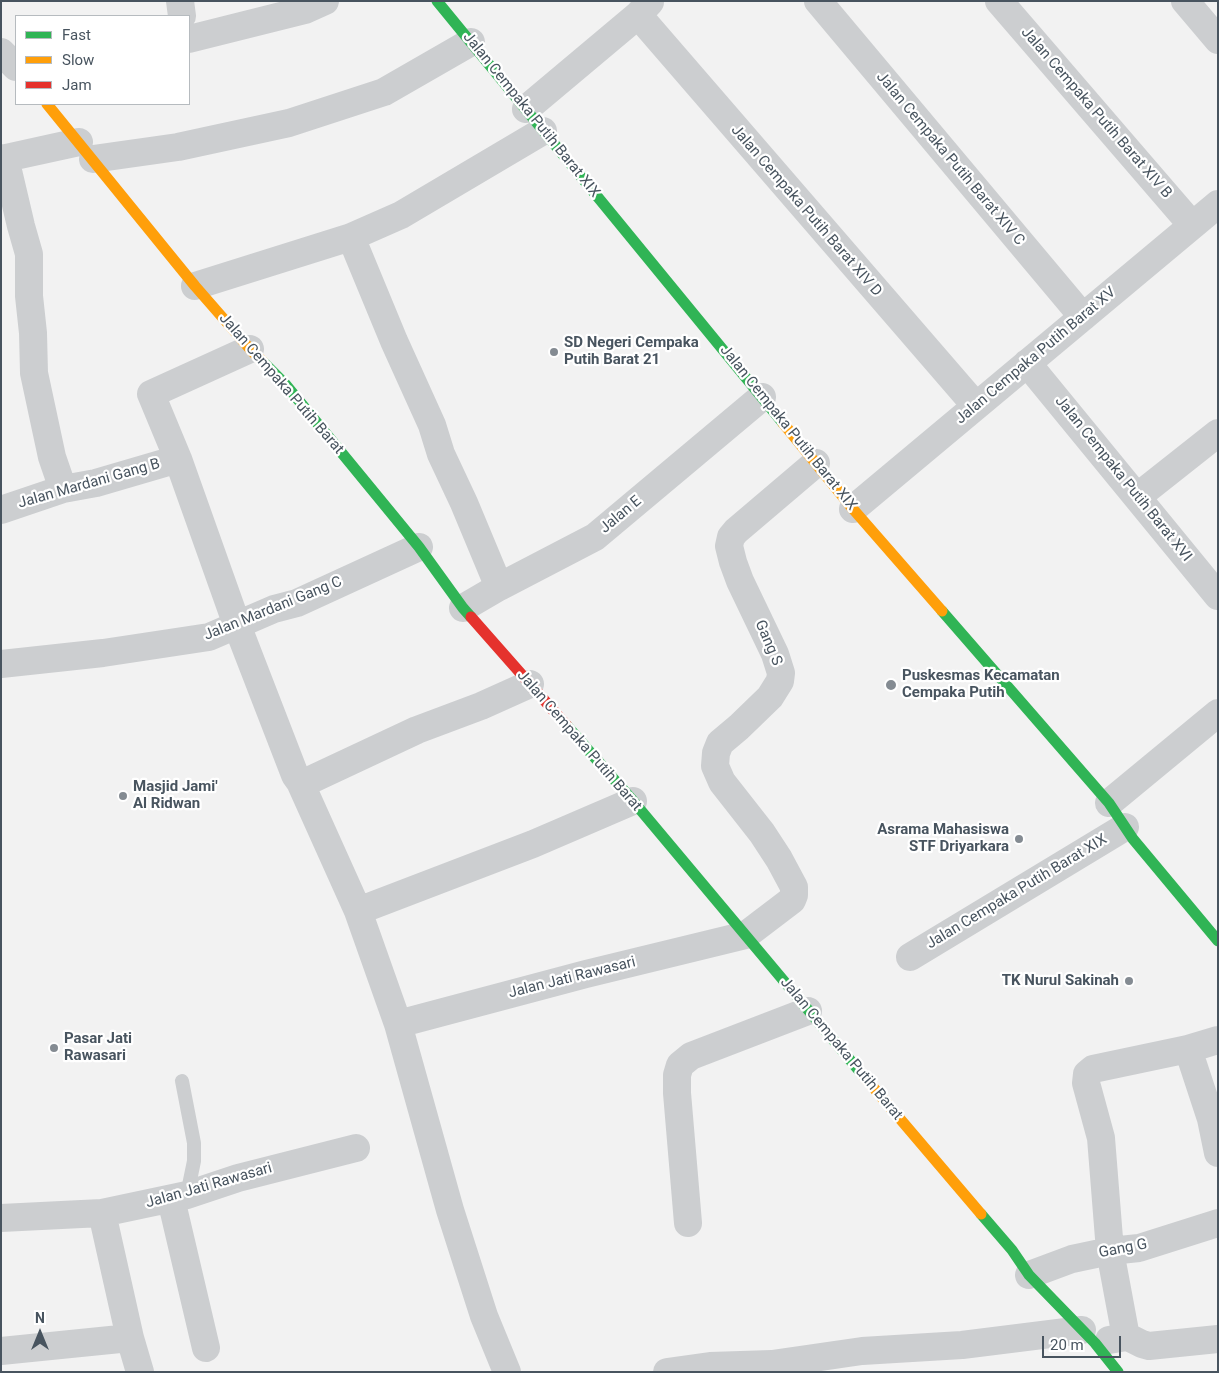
<!DOCTYPE html>
<style>
body{margin:0}
#map{position:relative;width:1219px;height:1373px;overflow:hidden;background:#f2f2f2;font-family:Roboto,sans-serif}
canvas{display:block}
.frame{position:absolute;inset:0;border:2px solid #48545f;pointer-events:none}
.legend{position:absolute;left:15px;top:15px;width:175px;height:90px;box-sizing:border-box;background:#fff;border:1px solid #b6bbbf;margin:0;padding:6px 9px;list-style:none;font-size:15px;color:#48545f}
.legend li{display:flex;align-items:center;gap:10px;height:25px}
.legend b{width:25px;border:1px solid #b6bbbf}
.north{position:absolute;left:15px;top:1308px;width:50px;height:50px;-webkit-text-stroke:4px #fff;paint-order:stroke;rotate:0deg;font-size:14px;font-weight:700;line-height:20px;text-align:center;color:#48545f}
.north::after{content:'';display:block;margin:auto;width:18px;height:22px;background:#48545f;clip-path:polygon(50% 0,100% 100%,50% 72%,0 100%)}
.scale{position:absolute;left:1042px;top:1336px;width:79px;height:22px;box-sizing:border-box;border:2px solid #48545f;border-top:0;padding-left:6px;font-size:15px;line-height:18px;white-space:nowrap;color:#48545f;-webkit-text-stroke:4px #fff;paint-order:stroke}
</style>
<div id="map">
<canvas width="1219" height="1373"></canvas>
<div class="frame"></div>
<ul class="legend">
<li><b style="height:6px;background:#30b455"></b>Fast</li>
<li><b style="height:6px;background:#ff9f0a"></b>Slow</li>
<li><b style="height:6px;background:#e5322d"></b>Jam</li>
</ul>
<div class="north">N</div>
<div class="scale">20 m</div>
</div>
<script>
const ctx = document.querySelector('canvas').getContext('2d');
ctx.lineJoin = 'round';
function stroke(path, color, width, dash) { ctx.strokeStyle = color; ctx.lineWidth = width; ctx.lineCap = dash ? 'butt' : 'round'; ctx.setLineDash(dash || []); ctx.stroke(path); }
function label(font, color, halo, rows, align = 'center') {
  ctx.font = font + ' Roboto,sans-serif'; ctx.lineWidth = 4.5; ctx.setLineDash([]); ctx.textBaseline = 'middle'; ctx.strokeStyle = halo; ctx.fillStyle = color; for (const [text, x, y, turn = 0] of rows) {
    ctx.save(); ctx.translate(x, y); ctx.rotate((+turn || 0) * Math.PI / 180); ctx.textAlign = isNaN(turn) ? turn : align; if (halo) ctx.strokeText(text, 0, 0); ctx.fillText(text, 0, 0); ctx.restore();
  }
}
const lane = new Path2D(`
 M182,1081L194,1143V1161L187,1195`);
const street = new Path2D(`
 M180,1L182,16
 M818,1L1083,317
 M999,1L1192,225
 M1185,1L1218,40
 M638,15L976,406
 M189,39L305,10L325,1
 M1,52L16,67
 M526,109L638,15L650,2
 M5,158L21,226L29,254V296L33,333L34,373L52,457L63,489
 M1,159L79,142
 M93,159L178,147L289,123L384,92L471,42
 M351,237L394,341L432,425L441,454L464,503L499,587
 M195,286L351,237L401,215L543,131
 M250,349L151,394L178,459L237,625L295,775L300,782H306L417,730L481,706L530,684
 M1027,363L1218,596
 M1137,497L1218,433
 M853,509L1218,204
 M1,510L63,489L96,483L178,459
 M463,608L499,587L595,537L762,397
 M1,664L103,653L209,637L274,609L297,603L419,547
 M300,782L358,911L398,1024L450,1210L484,1316L507,1372
 M1109,803L1218,713
 M358,911L533,844L633,801
 M910,957L1125,827
 M398,1024L586,974L746,935L792,900L794,895V887L779,859L762,833L722,782L715,766L716,753L720,743L739,727L770,697L780,681L781,673L775,654L740,581L733,562L729,546L731,537L736,531L816,463
 M1188,1049L1211,1119L1218,1153
 M171,1199L206,1348
 M102,1213L130,1338L140,1372
 M1,1218L102,1213L187,1195L238,1178L356,1148
 M688,1223L677,1093V1075L680,1065L691,1056L808,1011
 M1029,1275L1072,1259L1110,1251L1139,1248L1218,1223
 M1126,1337L1110,1251L1101,1138L1086,1083L1087,1074L1093,1069L1188,1049L1218,1040
 M1109,1340L1126,1337L1130,1338L1142,1344L1149,1346L1218,1339
 M1,1351L130,1338
 M667,1372L710,1366L772,1364L862,1351L962,1345L1082,1330`);
const fast = new Path2D(`
 M437,1L783,423
 M263,362L286,385L419,547L463,608L471,617
 M942,611L1109,803L1133,839L1218,941
 M567,726L633,801L861,1073
 M981,1214L1012,1250L1029,1275L1095,1343L1118,1372`);
const slow = new Path2D(`
 M47,104L195,286L250,349L263,362
 M783,423L853,509L942,611
 M861,1073L981,1214`);
const jam = new Path2D(`
 M471,617L567,726`);
const markers = [
 [554,352,5,"#848b92"],
 [891,685,6,"#848b92"],
 [123,796,5,"#848b92"],
 [1019,839,5,"#848b92"],
 [1129,981,5,"#848b92"],
 [54,1048,5,"#848b92"]
];
const streetNames = [
 ["Jalan Cempaka Putih Barat XIV B",1096,113,49],
 ["Jalan Cempaka Putih Barat XIX",531,115,51],
 ["Jalan Cempaka Putih Barat XIV C",950,159,50],
 ["Jalan Cempaka Putih Barat XIV D",806,211,49],
 ["Jalan Cempaka Putih Barat XV",1036,356,-40],
 ["Jalan Cempaka Putih Barat",281,384,49],
 ["Jalan Cempaka Putih Barat XIX",788,428,51],
 ["Jalan Cempaka Putih Barat XVI",1123,479,51],
 ["Jalan Mardani Gang B",89,484,-16],
 ["Jalan E",621,515,-40],
 ["Jalan Mardani Gang C",273,609,-22],
 ["Gang S",768,643,67],
 ["Jalan Cempaka Putih Barat",579,741,49],
 ["Jalan Cempaka Putih Barat XIX",1017,892,-31],
 ["Jalan Jati Rawasari",572,978,-14],
 ["Jalan Cempaka Putih Barat",841,1049,50],
 ["Jalan Jati Rawasari",209,1186,-16],
 ["Gang G",1123,1249,-11]
];
const poiNames = [
 ["SD Negeri Cempaka",564,343],
 ["Putih Barat 21",564,360],
 ["Puskesmas Kecamatan",902,676],
 ["Cempaka Putih",902,693],
 ["Masjid Jami'",133,787],
 ["Al Ridwan",133,804],
 ["Asrama Mahasiswa",1009,830,"right"],
 ["STF Driyarkara",1009,847,"right"],
 ["TK Nurul Sakinah",1119,981,"right"],
 ["Pasar Jati",64,1039],
 ["Rawasari",64,1056]
];
stroke(lane, '#ccced0', 14);
stroke(street, '#ccced0', 28);
stroke(fast, '#30b455', 11);
stroke(slow, '#ff9f0a', 11);
stroke(jam, '#e5322d', 11);
for (const [x, y, r, color] of markers) { const dot = new Path2D(); dot.arc(x, y, r, 0, 2 * Math.PI); ctx.fillStyle = color; ctx.fill(dot); stroke(dot, '#fff', 2); }
label('15px', '#48545f', '#fff', streetNames);
label('bold 15px', '#48545f', '#fff', poiNames, 'left');
</script>
